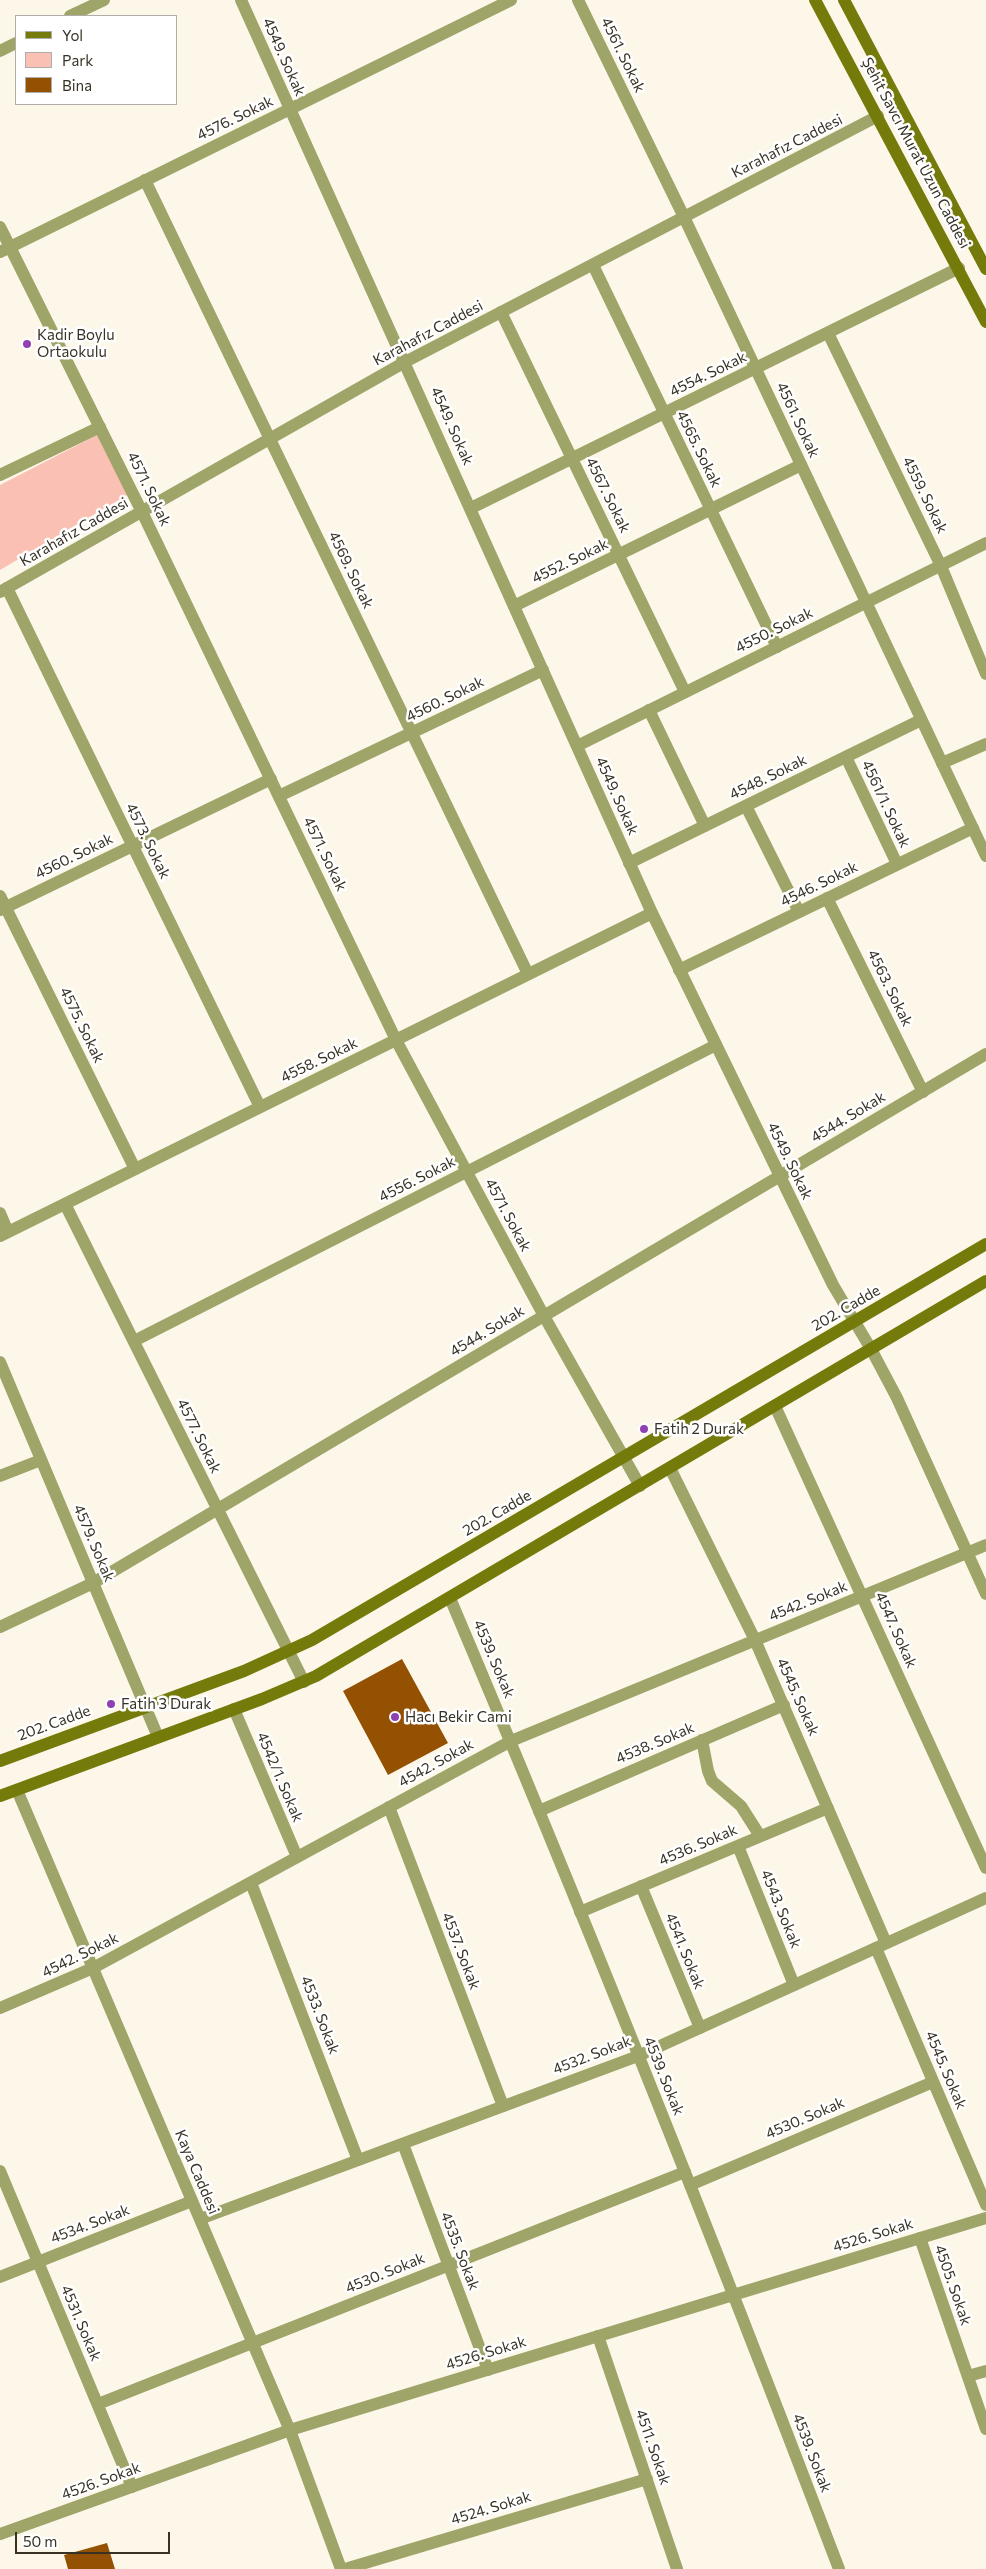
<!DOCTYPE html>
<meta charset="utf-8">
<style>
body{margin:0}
#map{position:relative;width:986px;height:2569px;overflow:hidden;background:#fdf7ea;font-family:Commissioner,sans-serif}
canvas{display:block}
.legend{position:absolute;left:15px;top:15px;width:162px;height:90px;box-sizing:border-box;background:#fff;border:1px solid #afada8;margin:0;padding:6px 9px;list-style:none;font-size:15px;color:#383225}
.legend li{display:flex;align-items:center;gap:10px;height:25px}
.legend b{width:25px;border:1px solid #afada8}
.scale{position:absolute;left:15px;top:2532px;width:155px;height:22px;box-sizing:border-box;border:2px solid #383225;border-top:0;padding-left:6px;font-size:15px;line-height:18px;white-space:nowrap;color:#383225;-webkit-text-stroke:4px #fff;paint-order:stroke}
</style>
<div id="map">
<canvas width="986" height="2569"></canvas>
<ul class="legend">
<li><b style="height:6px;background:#757b0b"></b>Yol</li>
<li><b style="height:14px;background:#fac0b3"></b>Park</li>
<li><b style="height:14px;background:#945102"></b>Bina</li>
</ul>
<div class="scale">50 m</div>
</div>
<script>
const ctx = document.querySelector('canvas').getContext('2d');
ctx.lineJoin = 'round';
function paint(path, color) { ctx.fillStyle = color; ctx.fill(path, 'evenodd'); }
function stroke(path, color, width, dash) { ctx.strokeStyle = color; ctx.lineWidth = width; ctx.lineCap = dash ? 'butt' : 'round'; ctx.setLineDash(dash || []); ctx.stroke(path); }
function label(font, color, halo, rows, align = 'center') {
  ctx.font = font + ' Commissioner,sans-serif'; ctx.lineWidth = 5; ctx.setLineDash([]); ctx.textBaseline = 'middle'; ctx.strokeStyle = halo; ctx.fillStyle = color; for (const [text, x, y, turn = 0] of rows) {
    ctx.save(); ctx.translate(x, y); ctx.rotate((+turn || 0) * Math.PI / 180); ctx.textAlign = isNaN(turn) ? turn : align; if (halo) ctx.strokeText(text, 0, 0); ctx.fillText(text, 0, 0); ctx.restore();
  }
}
const green = new Path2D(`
 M97,435L134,491L0,570V485Z`);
const building = new Path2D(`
 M402,1659L448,1743L388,1775L343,1691Z
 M107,2543L115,2569H68L64,2555Z`);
const lane = new Path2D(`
 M145,180L528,974
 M593,265L777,647
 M501,312L685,692
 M828,333L941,566L986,674
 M0,475L100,427
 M471,508L959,268
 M7,588L260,1107
 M514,606L801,465
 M649,710L705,826
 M846,757L897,864
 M942,763L986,744
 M279,796L543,670
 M746,806L799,912
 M629,863L921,720
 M0,896L135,1169
 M827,898L923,1092
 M0,910L271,779
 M679,970L973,828
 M65,1204L304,1682
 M134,1341L716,1045
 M871,1349L897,1398L986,1594
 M775,1406L986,1868
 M0,1476L41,1460
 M0,1627L93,1583L986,1054
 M755,1640L886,1943
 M234,1709L297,1857
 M702,1740L708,1771L712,1781L741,1806L760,1836
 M389,1807L503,2106
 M539,1811L784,1705
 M738,1846L794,1985
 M251,1883L358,2160
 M641,1886L700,2028
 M580,1912L828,1808
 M876,1948L986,2205
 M403,2144L488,2370
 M0,2171L132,2487
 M690,2185L933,2082
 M920,2238L986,2429
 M0,2277L192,2201
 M598,2336L677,2569
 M968,2376L986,2371
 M98,2404L685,2172
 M345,2569L647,2479`);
const street = new Path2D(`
 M241,0L652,913L833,1285L871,1349
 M578,0L684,217L986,856
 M70,16L104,0
 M0,51L16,43
 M0,227L142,512L396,1040L544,1316L640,1486
 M0,252L511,0
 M0,592L405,362L878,116
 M577,746L986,543
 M0,1213L8,1232
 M0,1236L652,913
 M0,1362L158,1737
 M670,1468L755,1640
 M450,1598C586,1919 715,2243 839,2569
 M17,1790L291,2433L341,2569
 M0,2008L93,1968L511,1741L986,1545
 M200,2219L638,2056L986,1898
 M0,2534L290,2430L986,2218`);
const secondary = new Path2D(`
 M815,0L986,322
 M844,0L986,269
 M0,1761L244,1671L312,1640L986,1244
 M0,1796L262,1699L316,1676L986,1281`);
const markers = [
 [27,344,5,"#8f41b2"],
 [644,1429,5,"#8f41b2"],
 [111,1704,5,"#8f41b2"],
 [395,1717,5,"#8f41b2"]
];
const streetNames = [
 ["4561. Sokak",623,55,64],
 ["4549. Sokak",284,57,66],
 ["4576. Sokak",235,118,-26],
 ["Karahafız Caddesi",787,146,-27],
 ["Şehit Savcı Murat Uzun Caddesi",916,153,62],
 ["Karahafız Caddesi",428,333,-28],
 ["4554. Sokak",708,374,-26],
 ["4561. Sokak",798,420,65],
 ["4549. Sokak",452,426,66],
 ["4565. Sokak",699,449,64],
 ["4571. Sokak",149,489,64],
 ["4567. Sokak",608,495,64],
 ["4559. Sokak",925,495,64],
 ["Karahafız Caddesi",74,532,-30],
 ["4552. Sokak",570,561,-26],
 ["4569. Sokak",351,570,64],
 ["4550. Sokak",774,630,-26],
 ["4560. Sokak",445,699,-26],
 ["4548. Sokak",768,777,-26],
 ["4549. Sokak",617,796,66],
 ["4561/1. Sokak",886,804,65],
 ["4573. Sokak",148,841,64],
 ["4571. Sokak",325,854,64],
 ["4560. Sokak",74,856,-26],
 ["4546. Sokak",819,884,-26],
 ["4563. Sokak",890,988,64],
 ["4575. Sokak",82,1025,64],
 ["4558. Sokak",319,1060,-26],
 ["4544. Sokak",848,1117,-31],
 ["4549. Sokak",790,1161,64],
 ["4556. Sokak",417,1179,-27],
 ["4571. Sokak",508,1215,62],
 ["202. Cadde",846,1308,-30],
 ["4544. Sokak",487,1331,-31],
 ["4577. Sokak",199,1436,64],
 ["202. Cadde",497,1513,-30],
 ["4579. Sokak",94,1543,67],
 ["4542. Sokak",808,1601,-22],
 ["4547. Sokak",896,1630,66],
 ["4539. Sokak",494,1659,67],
 ["4545. Sokak",798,1697,66],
 ["202. Cadde",54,1723,-20],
 ["4538. Sokak",655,1743,-23],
 ["4542. Sokak",436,1763,-29],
 ["4542/1. Sokak",280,1777,67],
 ["4536. Sokak",698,1845,-23],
 ["4543. Sokak",781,1909,68],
 ["4537. Sokak",461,1951,69],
 ["4541. Sokak",685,1951,68],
 ["4542. Sokak",80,1955,-26],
 ["4533. Sokak",320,2015,69],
 ["4532. Sokak",592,2055,-21],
 ["4545. Sokak",946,2070,67],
 ["4539. Sokak",664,2076,68],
 ["4530. Sokak",805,2118,-23],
 ["Kaya Caddesi",197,2172,67],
 ["4534. Sokak",90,2224,-21],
 ["4526. Sokak",873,2235,-17],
 ["4535. Sokak",460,2251,69],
 ["4530. Sokak",385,2273,-22],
 ["4505. Sokak",953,2285,71],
 ["4531. Sokak",81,2323,67],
 ["4526. Sokak",486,2353,-17],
 ["4511. Sokak",653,2447,71],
 ["4539. Sokak",812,2453,69],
 ["4526. Sokak",101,2481,-20],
 ["4524. Sokak",491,2508,-17]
];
const poiNames = [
 ["Kadir Boylu",37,335],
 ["Ortaokulu",37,352],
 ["Fatih 2 Durak",654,1429],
 ["Fatih 3 Durak",121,1704],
 ["Hacı Bekir Cami",405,1717]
];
paint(green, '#fac0b3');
paint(building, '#945102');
stroke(lane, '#9fa469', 12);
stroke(street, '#9fa469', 12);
stroke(secondary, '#757b0b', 12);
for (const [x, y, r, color] of markers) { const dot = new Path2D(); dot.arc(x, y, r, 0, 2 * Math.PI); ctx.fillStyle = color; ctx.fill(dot); stroke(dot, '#fff', 2); }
label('15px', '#383225', '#fff', streetNames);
label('15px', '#383225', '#fff', poiNames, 'left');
</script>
